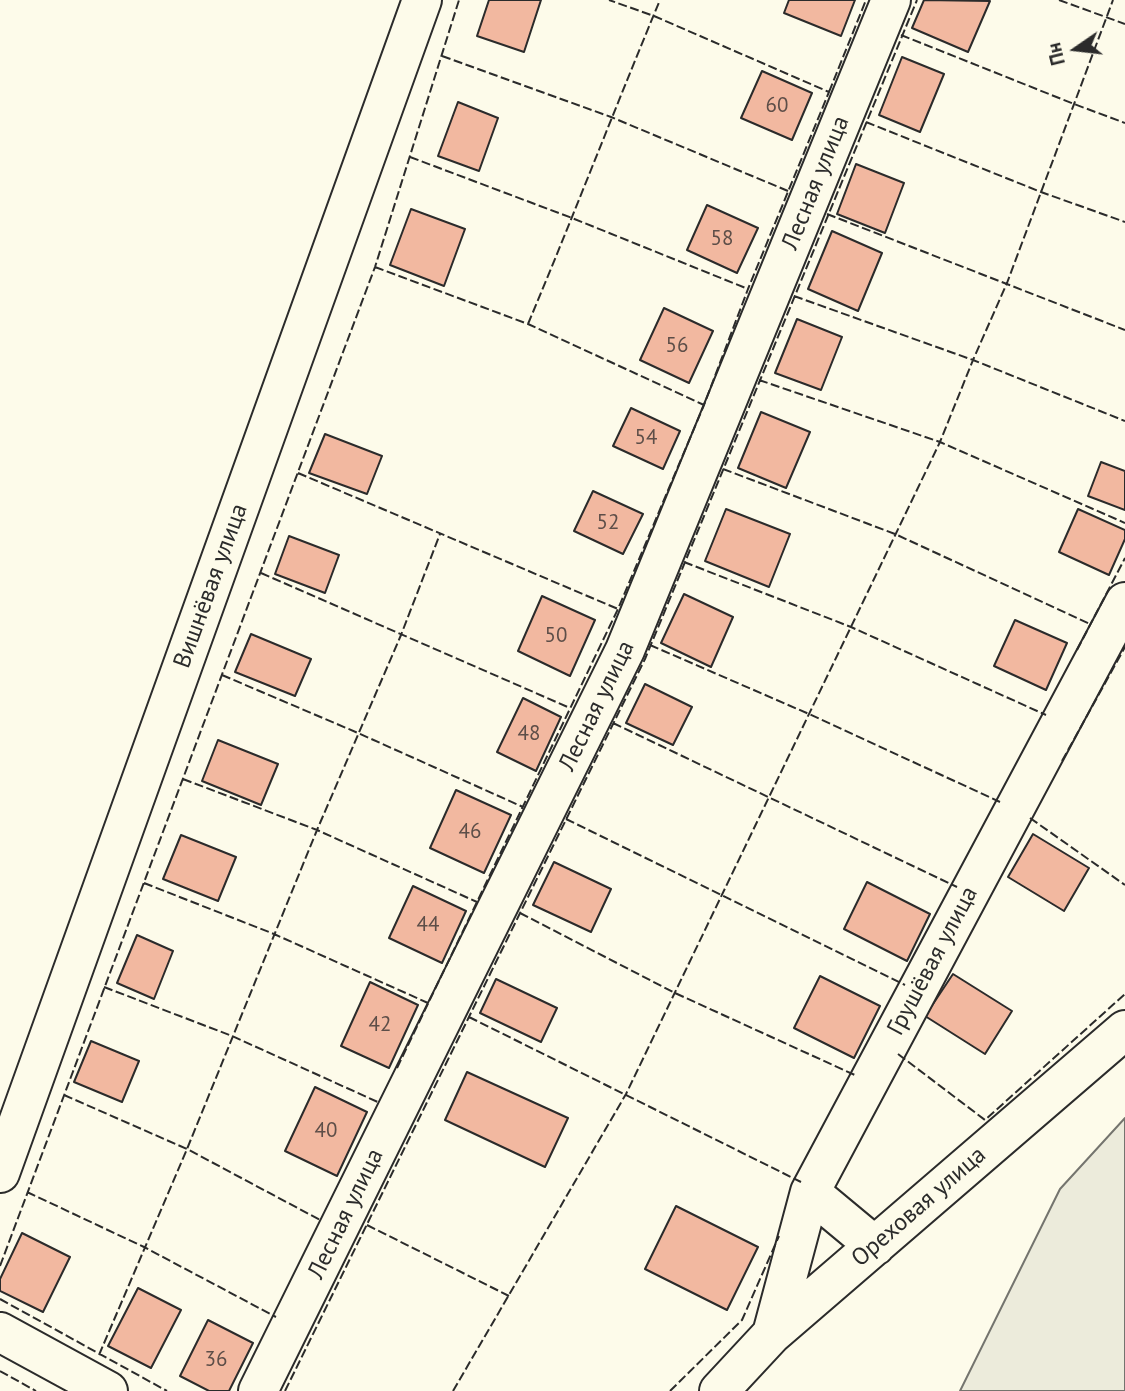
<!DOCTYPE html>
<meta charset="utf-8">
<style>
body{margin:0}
#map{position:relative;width:1125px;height:1391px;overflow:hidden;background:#fdfbea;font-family:"PT Sans",sans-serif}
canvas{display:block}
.north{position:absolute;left:1041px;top:14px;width:70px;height:70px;-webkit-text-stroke:5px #fdfbea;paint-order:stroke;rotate:256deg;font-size:19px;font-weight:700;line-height:28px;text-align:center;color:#2b2b2b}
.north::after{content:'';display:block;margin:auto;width:24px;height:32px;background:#2b2b2b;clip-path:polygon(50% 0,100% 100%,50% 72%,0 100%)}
</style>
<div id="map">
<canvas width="1125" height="1391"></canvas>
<div class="north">Пн</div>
</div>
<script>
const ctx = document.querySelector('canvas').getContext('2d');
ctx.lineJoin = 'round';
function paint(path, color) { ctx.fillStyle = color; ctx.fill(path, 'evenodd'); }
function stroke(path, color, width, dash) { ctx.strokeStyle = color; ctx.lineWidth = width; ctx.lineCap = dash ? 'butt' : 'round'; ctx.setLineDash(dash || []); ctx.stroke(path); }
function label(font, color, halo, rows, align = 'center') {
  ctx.font = font + ' "PT Sans",sans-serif'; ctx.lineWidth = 5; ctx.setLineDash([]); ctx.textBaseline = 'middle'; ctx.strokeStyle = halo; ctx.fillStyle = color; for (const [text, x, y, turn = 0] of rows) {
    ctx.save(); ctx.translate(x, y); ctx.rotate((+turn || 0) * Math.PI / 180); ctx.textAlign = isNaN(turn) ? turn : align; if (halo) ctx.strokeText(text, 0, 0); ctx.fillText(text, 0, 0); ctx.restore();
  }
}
const green = new Path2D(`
 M1125,1118V1391H960L1060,1189Z`);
const building = new Path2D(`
 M489,0H541L524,52L477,36Z
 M789,0H855L841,36L784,13Z
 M924,0L990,1L968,52L912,28Z
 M902,57L944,74L920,132L879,115Z
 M762,71L812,93L792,140L741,118Z
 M458,102L498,118L479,171L438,156Z
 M856,164L904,183L885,233L837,214Z
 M707,205L758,228L737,273L687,250Z
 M411,209L465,229L444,286L390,265Z
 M832,231L882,253L858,311L808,289Z
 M664,308L713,331L689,383L640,360Z
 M797,319L842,337L821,390L775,373Z
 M631,408L680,431L663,469L613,446Z
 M761,412L810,432L786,488L738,468Z
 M325,434L382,456L367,494L309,473Z
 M1101,462L1125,471V510L1088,496Z
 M593,491L643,514L623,554L574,531Z
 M726,509L790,534L769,587L705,561Z
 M1078,509L1125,530V539L1109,575L1059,552Z
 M289,536L339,555L325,593L275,574Z
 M684,594L733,617L711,667L661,643Z
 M542,596L595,620L570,676L518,651Z
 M1015,620L1067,643L1046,690L994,666Z
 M251,634L311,659L295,696L235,672Z
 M645,684L692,707L673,745L626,723Z
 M523,698L561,717L536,771L497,752Z
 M218,740L278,764L261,805L202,781Z
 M456,790L511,815L484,873L430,848Z
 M1033,834L1089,868L1064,911L1008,877Z
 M181,835L236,857L218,901L163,879Z
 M554,862L611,889L591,932L533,905Z
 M867,882L930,914L907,961L844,929Z
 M413,886L466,911L442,963L389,938Z
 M137,935L173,951L154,999L117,983Z
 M953,974L1012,1011L985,1054L925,1016Z
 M820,976L880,1006L854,1058L794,1028Z
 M496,979L557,1008L541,1042L480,1013Z
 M370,982L418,1005L389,1068L341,1046Z
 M91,1041L139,1061L122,1102L74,1082Z
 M467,1072L568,1118L545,1167L445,1120Z
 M315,1087L367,1112L337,1176L285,1151Z
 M676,1206L758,1247L727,1310L645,1269Z
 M22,1233L70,1257L43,1312L0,1291V1279Z
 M138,1288L181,1310L151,1368L108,1346Z
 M208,1320L253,1343L229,1391H209L180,1376Z`);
const minor = new Path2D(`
 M0,1173L422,0
 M810,1192L875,1246
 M0,1332L108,1391
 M772,1334L810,1192L1125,602
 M258,1391L625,650L891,0
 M719,1391L772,1334L1125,1030`);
const fence = new Path2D(`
 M1059,0L1125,24
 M901,35L1074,104L1125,123
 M442,56L611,117L788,191
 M829,92L866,0
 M866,122L1041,192L1125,222
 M410,157L572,218L748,289
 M827,214L1125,330
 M375,267L528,324L704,405
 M794,296L973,360L1125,421
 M528,324C573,217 615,108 660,0
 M759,380L940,442L1125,523
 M723,469L895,534L1090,624
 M298,473L618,609
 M684,562L851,627L1046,715
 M261,573L570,708
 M650,645L809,714L1000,802
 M1077,650L1125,558
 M222,675L358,733L523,807
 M613,723L957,887
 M1062,761L1125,647
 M183,779L317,830L477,902
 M1030,818L1125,885
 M566,819L905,985
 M144,883L274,934L428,1003
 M520,913L675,993L857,1076
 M104,987L232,1036L380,1103
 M469,1017L801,1182
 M898,1054L985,1120L1125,994
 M397,1068L618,609L704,405L748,289L829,92L654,16L609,0
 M64,1095L187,1149L322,1221
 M27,1192L144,1247L276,1317
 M367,1225L509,1296
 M0,1266L375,267L459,0
 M0,1299L167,1391
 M99,1355L187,1149L317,830L401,635L440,534
 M0,1371L36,1391
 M285,1391L645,659L917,0
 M453,1391L626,1094L940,442L973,360L1007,283L1113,0
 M670,1391L742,1320L779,1236`);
const numberNames = [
 ["60",777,106],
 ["58",722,239],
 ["56",677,346],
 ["54",646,438],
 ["52",608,523],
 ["50",556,636],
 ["48",529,734],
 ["46",470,832],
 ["44",428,925],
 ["42",380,1025],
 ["40",326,1131],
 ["36",216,1360]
];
const streetNames = [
 ["Лесная улица",816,183,-68],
 ["Вишнёвая улица",211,586,-70],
 ["Лесная улица",597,706,-64],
 ["Грушёвая улица",933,961,-62],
 ["Ореховая улица",919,1207,-41],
 ["Лесная улица",346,1214,-64]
];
paint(green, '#ecebdb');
stroke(green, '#74746e', 2);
paint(building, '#f2b8a0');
stroke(building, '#2b2b2b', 2);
stroke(minor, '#2b2b2b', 42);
stroke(minor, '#fdfbea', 38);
stroke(fence, '#2b2b2b', 2, [9, 3.5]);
label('21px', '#5d4e48', null, numberNames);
label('24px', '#2b2b2b', '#fdfbea', streetNames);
</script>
